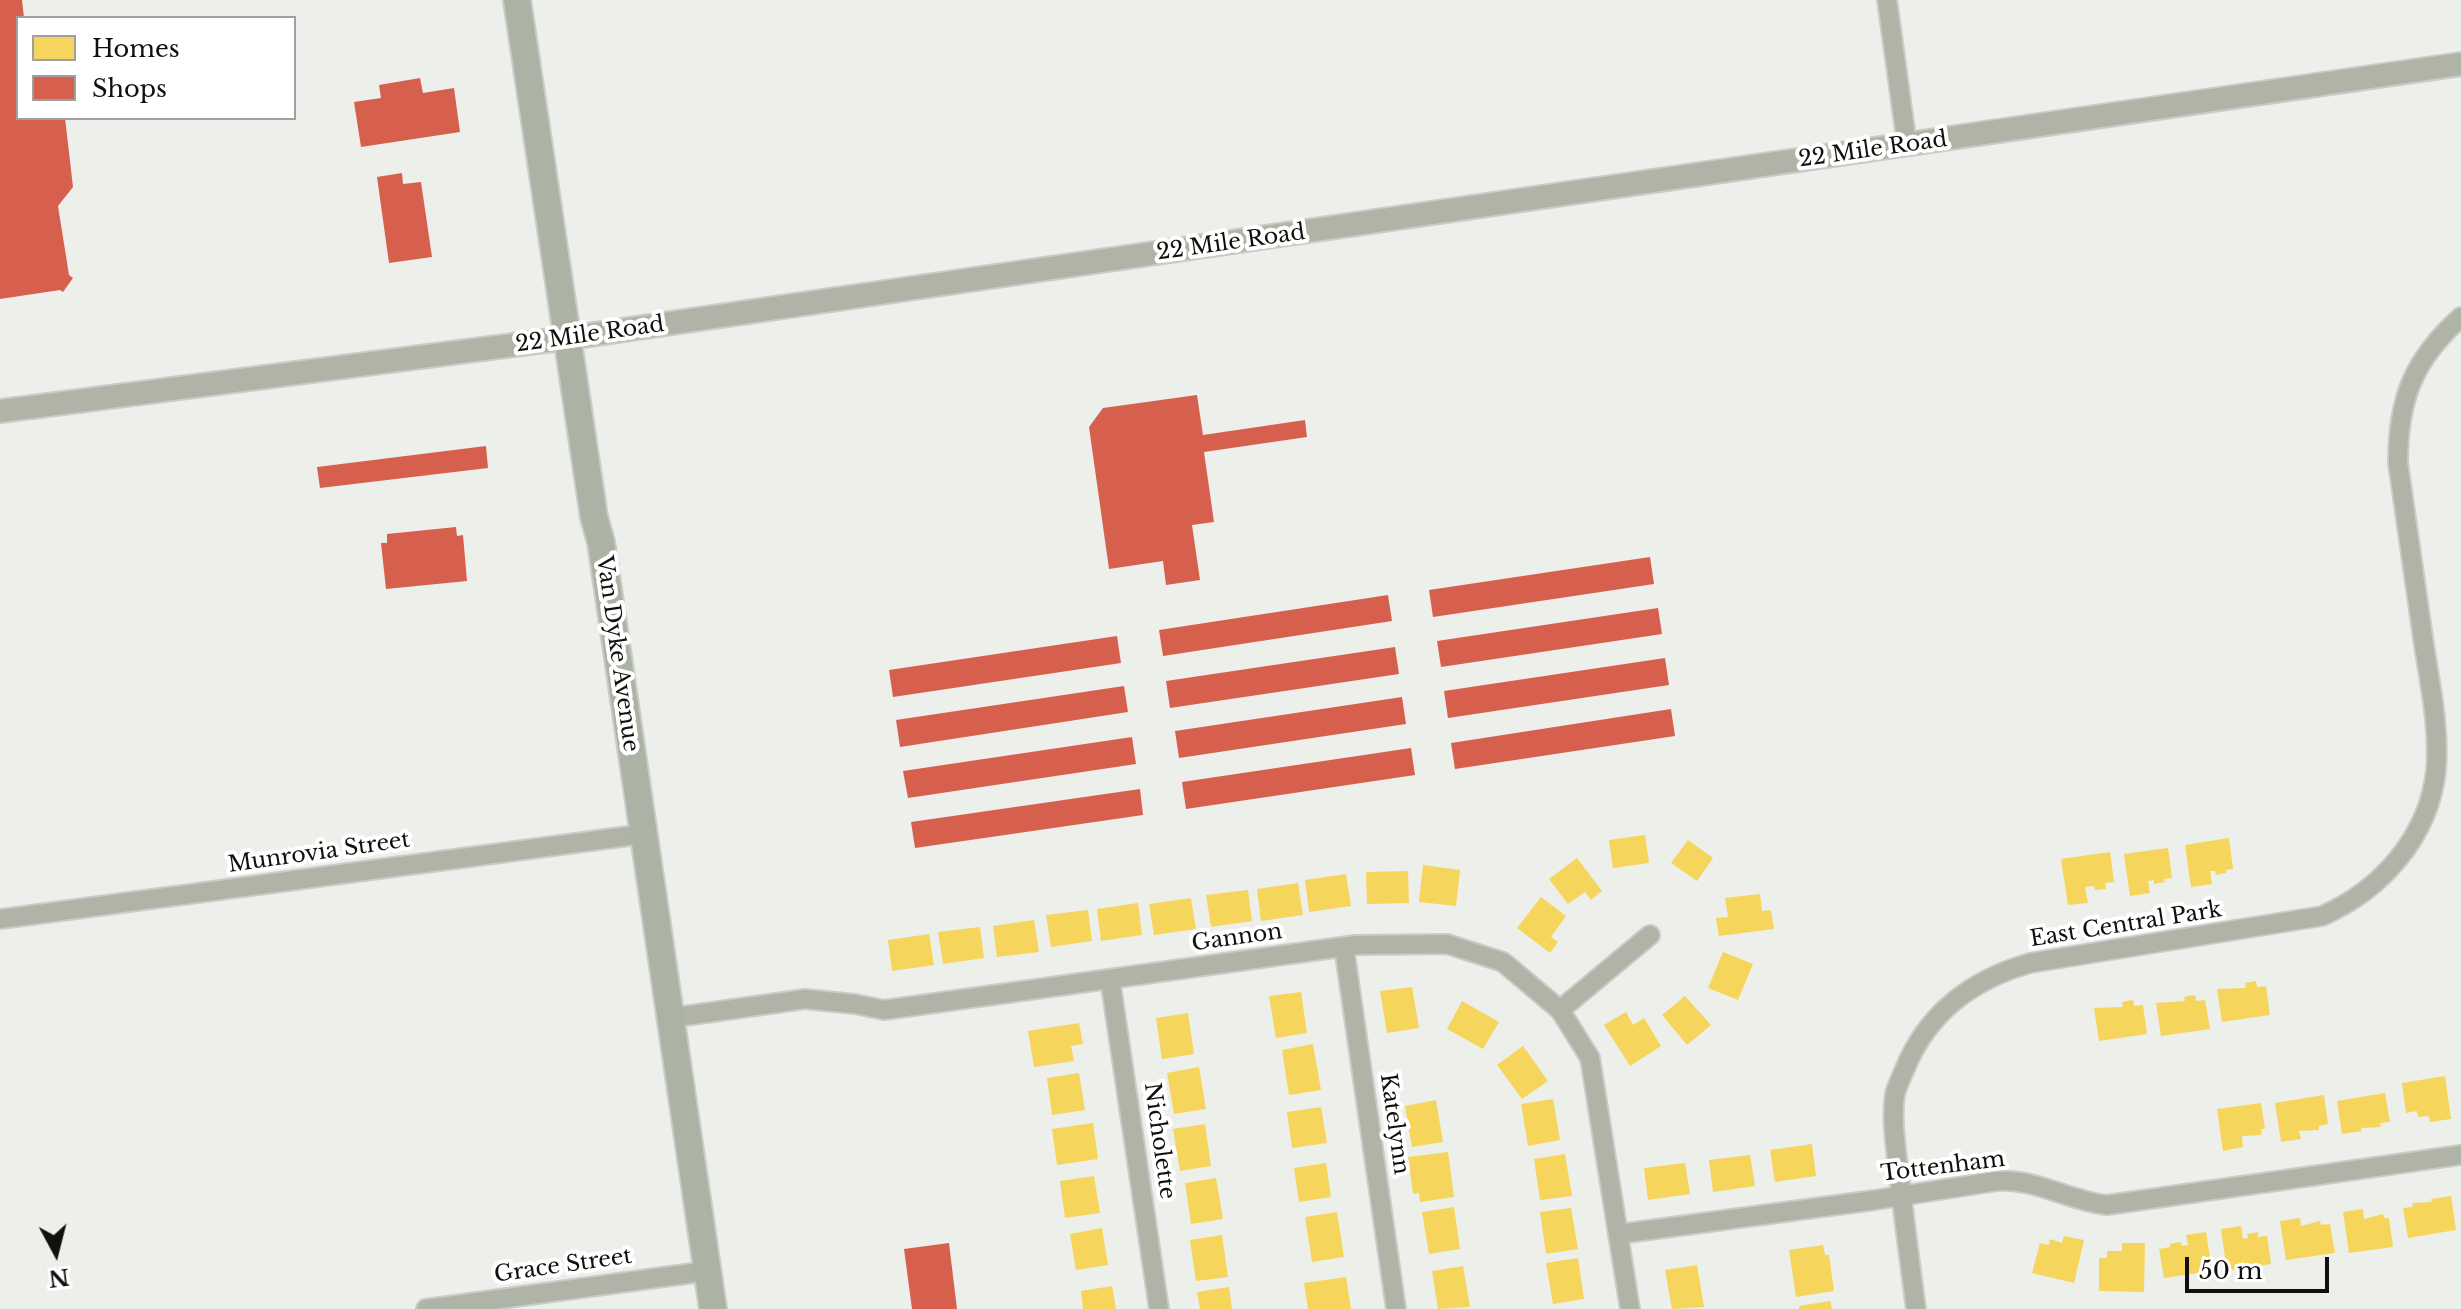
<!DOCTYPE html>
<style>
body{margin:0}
#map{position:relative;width:2461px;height:1309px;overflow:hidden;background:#edefeb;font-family:"Libre Baskerville",serif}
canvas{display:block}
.legend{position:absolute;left:16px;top:16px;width:280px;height:104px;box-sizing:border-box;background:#fff;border:2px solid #9f9f9f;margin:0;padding:10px 14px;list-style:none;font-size:24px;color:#10100e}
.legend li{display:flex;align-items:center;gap:16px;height:40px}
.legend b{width:40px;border:2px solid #9f9f9f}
.north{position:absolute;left:16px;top:1213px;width:80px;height:80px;-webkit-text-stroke:6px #fff;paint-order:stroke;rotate:173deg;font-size:22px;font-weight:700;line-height:32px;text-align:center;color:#10100e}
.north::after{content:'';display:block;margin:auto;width:28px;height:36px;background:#10100e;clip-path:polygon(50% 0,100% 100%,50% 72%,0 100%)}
.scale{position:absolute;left:2185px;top:1257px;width:144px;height:36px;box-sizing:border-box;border:4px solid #10100e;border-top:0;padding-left:10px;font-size:24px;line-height:28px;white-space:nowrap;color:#10100e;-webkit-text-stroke:6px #fff;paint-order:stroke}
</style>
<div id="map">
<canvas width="2461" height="1309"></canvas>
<ul class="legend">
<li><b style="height:22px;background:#f6d55c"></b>Homes</li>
<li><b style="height:22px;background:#d6604d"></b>Shops</li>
</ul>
<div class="north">N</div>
<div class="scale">50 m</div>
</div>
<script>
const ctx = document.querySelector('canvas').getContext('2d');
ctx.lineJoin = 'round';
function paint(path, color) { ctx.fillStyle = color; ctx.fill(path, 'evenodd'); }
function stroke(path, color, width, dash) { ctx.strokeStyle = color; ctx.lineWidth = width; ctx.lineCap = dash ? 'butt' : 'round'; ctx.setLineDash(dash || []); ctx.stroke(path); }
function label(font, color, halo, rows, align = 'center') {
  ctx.font = font + ' "Libre Baskerville",serif'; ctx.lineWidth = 8; ctx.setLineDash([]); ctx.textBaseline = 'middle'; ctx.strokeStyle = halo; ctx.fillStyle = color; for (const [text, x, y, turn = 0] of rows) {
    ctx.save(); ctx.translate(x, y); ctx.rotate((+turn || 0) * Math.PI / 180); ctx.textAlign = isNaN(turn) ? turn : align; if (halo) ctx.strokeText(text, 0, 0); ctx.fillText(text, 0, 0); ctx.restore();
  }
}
const homes = new Path2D(`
 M1645,835L1649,863L1613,868L1609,840Z
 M2229,838L2233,869L2226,870V873L2216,875L2215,871H2210L2212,884L2191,887L2185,845Z
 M1688,840L1713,858L1697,881L1671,863Z
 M2168,848L2172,878L2164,879L2165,882L2154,884V880L2148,881L2150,893L2130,896L2124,854Z
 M2110,852L2114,882L2105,883L2106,889L2095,890L2094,886L2085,887L2088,903L2068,905L2061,859Z
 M1577,858L1602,891L1591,900L1585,892L1568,904L1549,879Z
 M1423,865L1460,870L1456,906L1419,902Z
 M1408,871L1409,903L1367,904L1366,872Z
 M1346,874L1351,906L1309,912L1305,880Z
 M1298,883L1303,915L1261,921L1257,889Z
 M1248,890L1252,921L1211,927L1206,895Z
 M1760,894L1762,911L1771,910L1774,929L1719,936L1716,918L1728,917L1725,898Z
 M1541,897L1566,916L1551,937L1558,942L1550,953L1517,928Z
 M1191,898L1196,929L1154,935L1149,904Z
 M1138,903L1142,935L1101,941L1097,909Z
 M1088,910L1092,941L1051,947L1046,915Z
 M1034,920L1039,952L997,957L993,926Z
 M980,927L984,958L943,964L938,932Z
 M929,934L934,965L892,971L888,940Z
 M1723,952L1753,964L1738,1000L1708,988Z
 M2256,981L2257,987L2266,986L2270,1015L2222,1022L2217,989L2246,988L2245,983Z
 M1412,987L1419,1028L1387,1033L1380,991Z
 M1301,992L1307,1033L1276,1038L1269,996Z
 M2195,995L2196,1001L2205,1000L2210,1029L2161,1036L2156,1003L2185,1001L2184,997Z
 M1685,996L1711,1025L1687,1045L1662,1015Z
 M2133,1000L2134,1006L2143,1005L2147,1034L2099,1041L2094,1008L2123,1007L2122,1002Z
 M1462,1001L1499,1022L1483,1049L1447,1029Z
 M1626,1012L1633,1025L1644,1018L1661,1046L1630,1066L1604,1025Z
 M1188,1013L1194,1054L1162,1059L1156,1018Z
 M1079,1023L1083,1044L1071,1046L1074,1061L1034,1067L1028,1031Z
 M1313,1044L1321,1090L1289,1095L1282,1050Z
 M1523,1046L1548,1081L1522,1099L1497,1065Z
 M1199,1067L1206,1109L1174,1114L1167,1073Z
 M1079,1073L1085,1110L1052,1115L1047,1078Z
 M2445,1076L2451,1119L2430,1122L2429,1116L2418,1117L2417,1111L2406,1113L2402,1083Z
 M2385,1093L2390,1122L2380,1123L2381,1127L2361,1128L2362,1131L2342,1134L2337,1101Z
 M2324,1095L2328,1124L2319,1126V1130L2299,1131L2301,1139L2281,1142L2275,1103Z
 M1553,1099L1560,1140L1528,1146L1521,1104Z
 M1436,1100L1443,1142L1412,1147L1405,1106Z
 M2261,1103L2265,1129H2261L2262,1135L2242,1136L2243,1147L2223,1151L2217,1109Z
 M1321,1107L1327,1143L1292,1148L1287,1112Z
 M1093,1123L1098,1159L1057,1165L1052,1129Z
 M1205,1124L1211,1166L1180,1171L1173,1129Z
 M1812,1144L1816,1176L1775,1182L1770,1150Z
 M1448,1152L1454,1197L1420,1202L1419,1193L1413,1194L1408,1157Z
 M1565,1154L1572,1196L1540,1200L1534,1159Z
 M1750,1155L1755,1186L1713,1192L1709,1160Z
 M1326,1163L1331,1197L1299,1202L1294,1168Z
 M1685,1163L1690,1194L1648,1200L1644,1168Z
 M1094,1176L1100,1213L1065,1218L1060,1181Z
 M1216,1178L1223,1219L1191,1224L1185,1183Z
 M2451,1196L2456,1230L2408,1238L2403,1208L2413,1207L2412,1203L2432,1202L2431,1199Z
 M1454,1207L1460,1249L1429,1254L1422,1212Z
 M1571,1208L1578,1249L1546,1254L1540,1212Z
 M2363,1209L2364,1219L2383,1214L2384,1218H2389L2393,1247L2349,1253L2343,1212Z
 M1337,1212L1344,1257L1312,1262L1305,1217Z
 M2300,1218L2301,1226L2320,1221L2321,1225L2330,1224L2335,1253L2286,1260L2280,1221Z
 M2241,1226L2243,1239L2248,1238L2247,1234L2258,1232V1237L2267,1236L2271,1264L2227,1271L2221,1229Z
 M1102,1228L1108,1265L1076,1270L1070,1234Z
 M2206,1232L2212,1271L2164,1278L2159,1249L2170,1247V1244L2181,1242L2182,1246L2188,1245L2186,1235Z
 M1222,1235L1228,1277L1196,1281L1190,1240Z
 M2064,1236L2084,1240L2074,1283L2032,1273L2040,1243L2049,1245L2050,1239L2062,1243Z
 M2122,1243H2145L2144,1292L2099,1291V1258H2107V1251H2122Z
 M1823,1245L1825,1255H1829L1834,1291L1796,1297L1789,1250Z
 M1578,1258L1584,1299L1553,1304L1546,1263Z
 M1697,1265L1704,1307L1672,1309L1665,1270Z
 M1463,1266L1470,1307L1438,1309L1432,1271Z
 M1346,1277L1351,1309H1308L1304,1283Z
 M1112,1286L1116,1309H1083L1081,1291Z
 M1229,1287L1232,1309H1200L1197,1292Z
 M1830,1301L1832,1309H1799V1306Z`);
const shops = new Path2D(`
 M0,0H22L24,18H18V118H65L73,187L58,206L69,275L73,278L63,292L60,290L0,299Z
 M420,78L423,93L454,88L460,132L361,147L354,102L381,98L379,85Z
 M402,173L403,184L421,182L432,257L389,263L377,177Z
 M1197,395L1203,435L1305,420L1307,437L1204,452L1214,522L1192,525L1200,580L1166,585L1163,561L1109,569L1089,427L1103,408Z
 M486,446L488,468L320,488L317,467Z
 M456,527L457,536L463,535L467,581L386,589L381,543H387V534Z
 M1650,557L1654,584L1433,617L1429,590Z
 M1388,595L1392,621L1163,656L1159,630Z
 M1658,608L1662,634L1441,667L1437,641Z
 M1117,636L1121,663L893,697L889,670Z
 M1395,647L1399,674L1170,708L1166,681Z
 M1665,658L1669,685L1448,718L1444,691Z
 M1124,686L1128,712L900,747L896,720Z
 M1402,697L1406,724L1179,758L1175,731Z
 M1671,709L1675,736L1455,769L1451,743Z
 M1132,737L1136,764L908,798L903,771Z
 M1411,748L1415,775L1186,809L1182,782Z
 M1140,789L1143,815L915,848L911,822Z
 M949,1243L957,1309H912L904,1249Z`);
const minor = new Path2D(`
 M1887,0L1907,145
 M0,919L644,834
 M1344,947L1396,1309
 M1110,979L1159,1309
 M1560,1010L1650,935
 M670,1018L805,999L855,1004L884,1010L1356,945L1447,944L1503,962L1560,1010L1590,1058L1630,1309
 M1619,1234L1875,1200L1997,1181C2035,1178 2069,1201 2107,1205L2461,1155
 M426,1309L708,1271
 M1916,1309C1910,1264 1904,1219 1899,1174C1896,1150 1891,1118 1895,1094C1897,1086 1901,1078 1904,1071C1927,1013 1971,980 2030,963L2322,916C2381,890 2429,837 2436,770C2440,725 2428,676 2422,631C2414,575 2406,519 2398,463C2398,399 2413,360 2461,317`);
const tertiary = new Path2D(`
 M0,411L568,338L2461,64`);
const secondary = new Path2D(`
 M517,0L594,517L601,542L615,637L713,1309`);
const streetNames = [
 ["22 Mile Road",1873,150,-8],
 ["22 Mile Road",1231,243,-8],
 ["22 Mile Road",590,335,-8],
 ["Van Dyke Avenue",617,654,82],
 ["Munrovia Street",319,853,-8],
 ["East Central Park",2126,925,-9],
 ["Gannon",1237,938,-8],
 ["Katelynn",1394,1124,82],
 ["Nicholette",1159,1141,82],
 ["Tottenham",1943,1167,-7],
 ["Grace Street",563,1266,-8]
];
paint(homes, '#f6d55c');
paint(shops, '#d6604d');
stroke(minor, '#cacac8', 22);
stroke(tertiary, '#cacac8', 26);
stroke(secondary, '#cacac8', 30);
stroke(minor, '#afb4a6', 18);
stroke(tertiary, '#afb4a6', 22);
stroke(secondary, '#adb3a4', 26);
label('22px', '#10100e', '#fff', streetNames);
</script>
